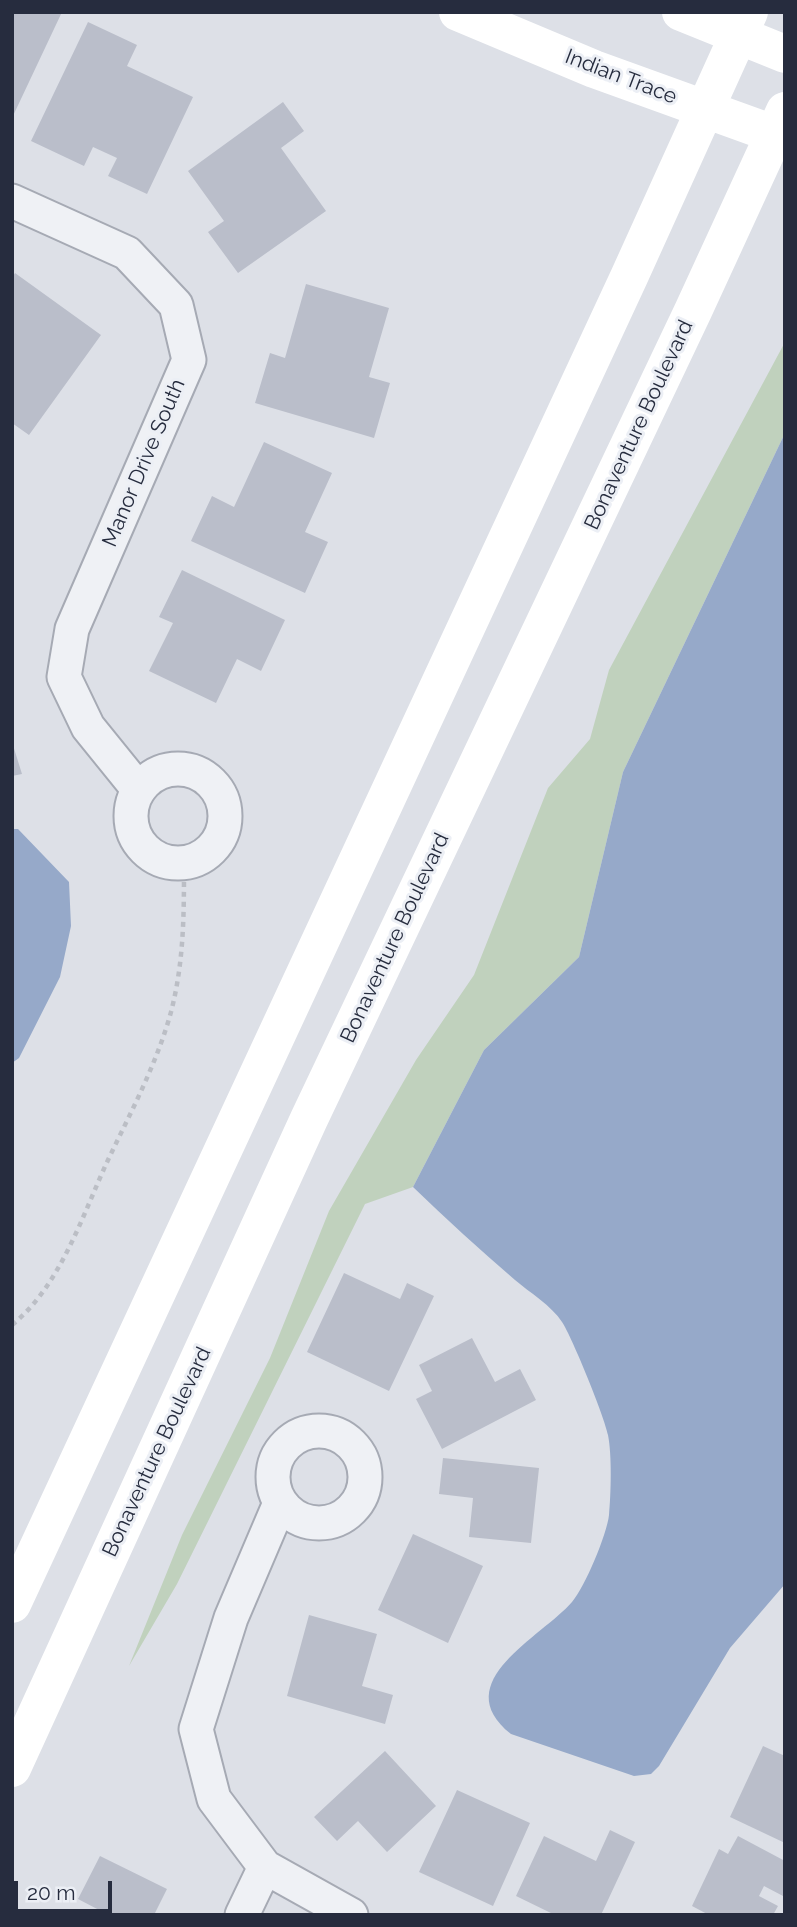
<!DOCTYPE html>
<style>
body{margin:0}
#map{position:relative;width:797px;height:1927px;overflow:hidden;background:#dde0e7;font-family:Raleway,sans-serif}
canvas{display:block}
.frame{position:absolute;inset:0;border:14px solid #262c3e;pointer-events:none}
.scale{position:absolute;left:14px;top:1881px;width:98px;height:32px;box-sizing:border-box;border:4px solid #262c3e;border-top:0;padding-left:9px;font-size:21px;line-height:24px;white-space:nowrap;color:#262c3e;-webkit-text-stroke:5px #eceff5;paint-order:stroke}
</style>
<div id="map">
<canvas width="797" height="1927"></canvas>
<div class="frame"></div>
<div class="scale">20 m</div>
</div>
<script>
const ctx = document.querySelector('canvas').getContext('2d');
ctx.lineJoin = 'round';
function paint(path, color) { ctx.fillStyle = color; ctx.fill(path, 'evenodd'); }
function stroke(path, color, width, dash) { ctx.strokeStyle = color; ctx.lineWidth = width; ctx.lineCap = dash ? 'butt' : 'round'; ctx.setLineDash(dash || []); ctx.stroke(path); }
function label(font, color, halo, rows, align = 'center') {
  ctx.font = font + ' Raleway,sans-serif'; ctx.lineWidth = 6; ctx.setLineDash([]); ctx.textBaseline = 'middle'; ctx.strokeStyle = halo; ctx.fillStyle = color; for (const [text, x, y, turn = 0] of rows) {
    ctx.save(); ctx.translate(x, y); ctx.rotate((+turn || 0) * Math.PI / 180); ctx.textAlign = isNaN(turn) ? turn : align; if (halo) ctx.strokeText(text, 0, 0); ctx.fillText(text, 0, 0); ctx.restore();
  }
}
const green = new Path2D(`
 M785,342V433L623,772L579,957L484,1050L413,1187L365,1204L177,1584L129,1666L182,1535L270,1358L329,1211L416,1060L474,975L548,788L590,739L609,670Z`);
const water = new Path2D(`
 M785,433V1584L730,1648L659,1766L651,1774L634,1776L511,1734C446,1682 542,1637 572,1602C585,1587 607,1534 609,1515C611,1494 612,1455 608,1435C605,1418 572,1337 562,1322C552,1306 529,1292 515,1280C480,1250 446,1219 413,1187L484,1050L579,957L623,772Z
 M12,829H18L69,882L71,926L60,977L19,1058L12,1063Z`);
const building = new Path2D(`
 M12,12H62L12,118Z
 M88,22L137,45L127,66L193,97L147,194L108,176L117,158L93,147L84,166L31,141Z
 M283,102L304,131L281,148L326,211L238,273L208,232L224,221L188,171Z
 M15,273L101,335L29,435L12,423V278Z
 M306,284L389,308L369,377L390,383L374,438L255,403L270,353L285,358Z
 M264,442L332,473L305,532L328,542L305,593L191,541L212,496L234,507Z
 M182,570L285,620L261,671L237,659L216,703L149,671L173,623L159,617Z
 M12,742L22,774L12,776Z
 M344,1273L400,1299L407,1283L434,1296L389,1391L307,1352Z
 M472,1338L495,1382L520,1369L536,1400L442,1449L416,1399L432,1391L419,1365Z
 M443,1458L539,1468L531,1543L469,1537L473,1498L439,1494Z
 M413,1534L483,1566L448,1643L378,1610Z
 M309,1615L377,1634L362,1686L393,1695L385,1724L287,1696Z
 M763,1746L785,1756V1843L730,1817Z
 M385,1751L436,1806L387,1852L358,1821L337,1841L314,1817Z
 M457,1790L530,1823L493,1906L419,1872Z
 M610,1830L635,1842L601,1915H555L516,1896L544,1836L596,1861Z
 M738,1836L785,1861L783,1896L764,1886L759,1896L778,1906L773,1915H709L692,1906L719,1849L728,1854Z
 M100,1856L167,1889L154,1915H99L101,1911L78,1899Z`);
const path = new Path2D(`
 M12,1325C61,1285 82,1216 108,1160C131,1112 157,1063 171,1012C184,962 184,914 184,863`);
const street = new Path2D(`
 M12,201L127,253L176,305L189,360L72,629L64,677L88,727L139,790
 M131 816a47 47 0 1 1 94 0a47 47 0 1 1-94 0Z
 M273 1477a46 46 0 1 1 92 0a46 46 0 1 1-92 0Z
 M280,1503L231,1618L196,1729L214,1799L265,1867L351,1915
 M242,1915L265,1867`);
const secondary = new Path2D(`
 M458,12L594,69L785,138
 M681,12L785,54
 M12,1604L629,277L749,12
 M12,1768L309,1119L693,311L785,111`);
const streetNames = [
 ["Indian Trace",621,77,21],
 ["Bonaventure Boulevard",639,425,-65],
 ["Manor Drive South",144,463,-67],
 ["Bonaventure Boulevard",395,938,-65],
 ["Bonaventure Boulevard",157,1452,-65]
];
paint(green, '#c0d1bd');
paint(water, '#96a9c9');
paint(building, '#babeca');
stroke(street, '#a6aab4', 37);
stroke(path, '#bbbec5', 4.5, [5, 5]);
stroke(street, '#eff1f5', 33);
stroke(secondary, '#fff', 38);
label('21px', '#262c3e', '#eceff5', streetNames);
</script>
